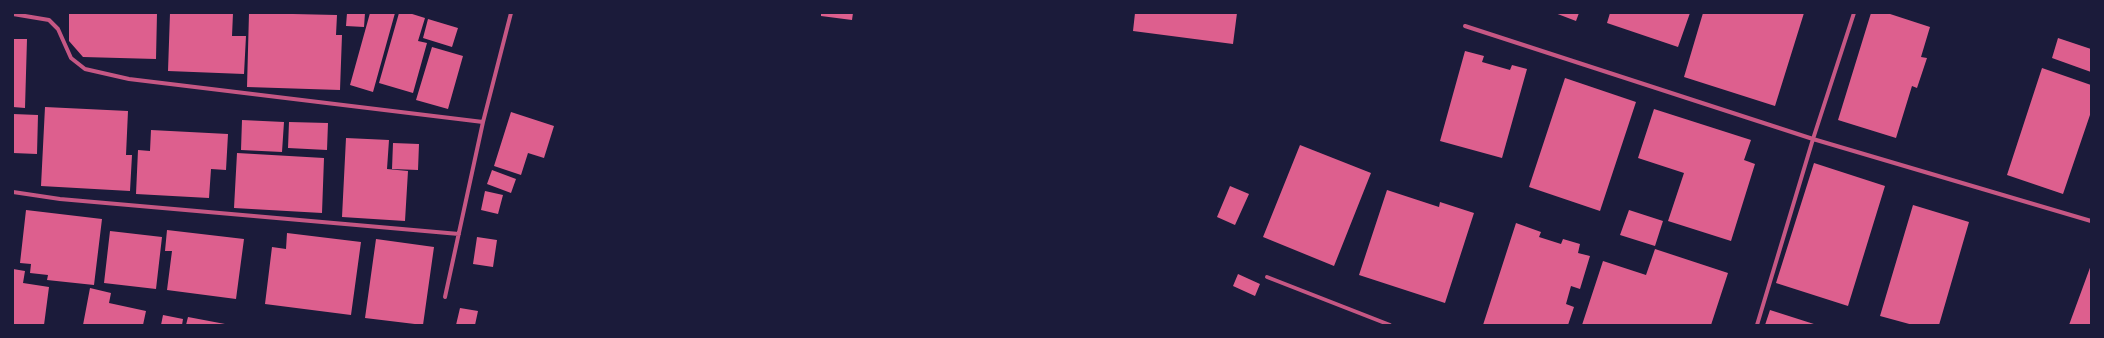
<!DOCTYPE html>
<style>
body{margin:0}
#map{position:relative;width:2104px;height:338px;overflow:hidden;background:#1b1b3a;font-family:Barlow,sans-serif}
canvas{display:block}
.frame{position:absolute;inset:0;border:14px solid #1b1b3a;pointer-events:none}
</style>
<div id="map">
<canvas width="2104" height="338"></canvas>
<div class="frame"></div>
</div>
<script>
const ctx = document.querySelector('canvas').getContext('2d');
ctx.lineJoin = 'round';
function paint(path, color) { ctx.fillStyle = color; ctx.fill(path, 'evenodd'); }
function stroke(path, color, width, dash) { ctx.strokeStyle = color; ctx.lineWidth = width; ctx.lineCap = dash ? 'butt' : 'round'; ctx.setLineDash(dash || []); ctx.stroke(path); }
const building = new Path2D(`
 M69,13H157L156,59L83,57L69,41Z
 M170,13H233L232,36H246L244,74L168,71Z
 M249,13L337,15L336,35H342L340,90L247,87Z
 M347,13H365L364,27L346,26Z
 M370,13H395L373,92L350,85Z
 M399,13H409L425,18L418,41L427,43L413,93L379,83Z
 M821,13H853L852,20L821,16Z
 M1135,13H1237L1233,44L1133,31Z
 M1555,13H1579L1576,21Z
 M1610,13H1690L1678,47L1607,23Z
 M1703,13H1804L1775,106L1684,77Z
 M1871,13H1887L1930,27L1921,57L1927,58L1917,88L1912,86L1896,138L1838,120Z
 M428,19L458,28L452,47L423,38Z
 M2058,38L2091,49V72L2052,58Z
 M13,39H27L25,108L13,107Z
 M432,47L463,56L448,109L416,100Z
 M1465,51L1484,56L1482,62L1510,70L1512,65L1527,69L1502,158L1440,141Z
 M2042,68L2091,85V112L2063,194L2007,175Z
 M1565,78L1636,102L1600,211L1529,187Z
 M45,107L128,111L126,155H132L130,191L41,186Z
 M1654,109L1751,140L1744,160L1755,164L1731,241L1668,221L1684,173L1638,158Z
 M511,112L554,126L544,158L528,153L521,175L494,166Z
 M13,114L38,115L37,154L13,153Z
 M242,120L284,122L282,152L241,150Z
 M289,122L328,123L327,150L288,148Z
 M151,130L228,134L226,170L211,169L209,198L136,194L138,150L150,151Z
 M346,138L389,140L387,169L408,171L405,221L342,217Z
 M393,143L419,144L418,170L392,169Z
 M1300,145L1371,173L1334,266L1263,237Z
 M237,153L324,158L322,213L234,208Z
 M1814,163L1885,186L1848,306L1776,283Z
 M492,170L516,179L511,193L487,184Z
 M1230,186L1249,194L1235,225L1217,217Z
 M1387,190L1439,207L1440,202L1474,213L1445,303L1359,275Z
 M485,191L503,195L498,214L481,210Z
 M1913,205L1969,222L1939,325H1913L1880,316Z
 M26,210L102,219L94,285L47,280L48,275L30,273L31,264L20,263Z
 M1629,210L1663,221L1655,246L1620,235Z
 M1516,223L1541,232L1539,237L1561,244L1563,239L1580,244L1578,253L1590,256L1580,289L1571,286L1566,304L1574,307L1568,325H1483Z
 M167,230L244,239L236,299L167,290L172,251H165Z
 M110,231L162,237L156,289L104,283Z
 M287,233L361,242L351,315L265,304L272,247L286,249Z
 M477,237L497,240L493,267L473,264Z
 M376,239L434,247L423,325L365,318Z
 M1655,249L1728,273L1711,325H1582L1603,261L1646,275Z
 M2091,265V325H2069Z
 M13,269L25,271L23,283L49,287L44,325H13Z
 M1238,274L1260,284L1255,296L1233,286Z
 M90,288L111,293L109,303L146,311L143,325H83Z
 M460,308L478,311L475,325H456Z
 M1770,310L1817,325H1765Z
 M163,315L183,319L182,325H161Z
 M188,317L225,324V325H186Z`);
const minor = new Path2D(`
 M13,14L49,20L58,29L71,58L85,69L129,79L483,122
 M1465,26L1813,139L2091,221
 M13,192L60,199L459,234
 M1267,277L1390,325
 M445,297L483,122L511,13
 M1757,325L1813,139L1854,13`);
paint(building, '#dd5f8e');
stroke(minor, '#c65784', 4);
</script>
